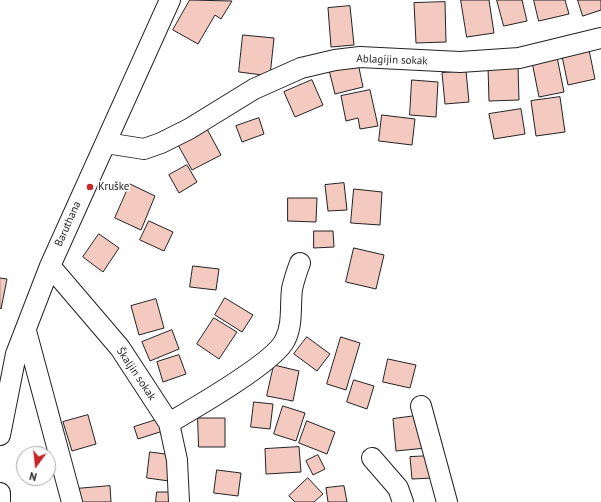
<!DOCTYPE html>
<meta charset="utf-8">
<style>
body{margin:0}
#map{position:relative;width:601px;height:502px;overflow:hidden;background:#fff;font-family:"PT Sans",sans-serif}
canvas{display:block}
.north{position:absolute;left:16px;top:446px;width:40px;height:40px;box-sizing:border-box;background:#fff;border:1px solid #a7a7a7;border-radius:50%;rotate:195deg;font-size:11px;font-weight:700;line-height:16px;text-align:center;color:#222}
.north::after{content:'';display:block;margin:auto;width:14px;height:18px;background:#c62828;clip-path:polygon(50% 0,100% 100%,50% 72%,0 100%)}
</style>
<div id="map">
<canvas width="601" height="502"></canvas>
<div class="north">N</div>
</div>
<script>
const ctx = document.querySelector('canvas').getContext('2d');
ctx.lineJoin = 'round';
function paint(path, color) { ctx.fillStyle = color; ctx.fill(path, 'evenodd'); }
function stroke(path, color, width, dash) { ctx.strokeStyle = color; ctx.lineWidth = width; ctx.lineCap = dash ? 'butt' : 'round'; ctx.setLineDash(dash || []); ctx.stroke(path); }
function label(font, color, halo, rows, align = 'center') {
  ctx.font = font + ' "PT Sans",sans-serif'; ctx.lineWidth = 3; ctx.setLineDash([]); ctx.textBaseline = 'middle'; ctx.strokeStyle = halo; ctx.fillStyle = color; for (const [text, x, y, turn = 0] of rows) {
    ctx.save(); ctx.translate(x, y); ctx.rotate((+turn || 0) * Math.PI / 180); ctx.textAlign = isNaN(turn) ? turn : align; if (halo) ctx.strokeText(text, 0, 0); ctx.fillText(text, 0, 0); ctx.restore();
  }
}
const building = new Path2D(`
 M190,0L232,1L221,19L215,15L198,44L173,30Z
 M461,0H489L494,33L467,37Z
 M497,0H522L527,21L504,26Z
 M534,0H565L569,14L539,21Z
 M578,0H601V10L583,16Z
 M445,2L446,42L416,43L414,3Z
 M350,6L354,45L331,47L328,8Z
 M243,35L274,38L270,76L239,72Z
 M589,50L595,79L568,85L562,56Z
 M557,57L564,92L539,97L532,62Z
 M358,63L363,87L335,94L329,70Z
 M518,66L519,100L489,101L488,67Z
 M466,71L469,102L445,104L442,73Z
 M312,80L323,105L295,117L284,92Z
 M412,80L438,82L436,117L410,115Z
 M370,90L378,126L360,129L358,118L346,121L341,96Z
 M560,97L565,132L536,136L531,101Z
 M521,109L525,134L494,139L489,114Z
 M382,115L415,119L412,145L379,141Z
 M259,118L264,134L242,142L236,126Z
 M207,129L221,155L192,170L178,145Z
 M187,165L197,182L179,193L169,175Z
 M344,183L347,210L328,211L325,185Z
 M130,184L155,196L141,230L115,218Z
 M354,189L382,192L380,225L351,223Z
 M288,198H317L316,222L288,221Z
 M149,221L173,232L164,251L140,240Z
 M314,231H333L334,247L314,248Z
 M99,234L119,248L103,272L83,257Z
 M354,248L384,255L376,289L346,282Z
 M193,266L219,269L216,290L190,287Z
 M0,278L7,279L1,309L0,308Z
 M225,298L253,315L242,332L215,315Z
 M156,299L164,328L139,335L131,306Z
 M214,318L237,332L219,359L197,344Z
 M172,330L179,349L150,361L142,342Z
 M307,337L330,354L317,371L294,354Z
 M341,337L360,343L346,390L327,384Z
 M179,355L186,374L163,382L157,362Z
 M388,359L416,365L410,388L383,382Z
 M274,365L299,371L293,401L267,396Z
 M354,380L374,386L367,409L347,402Z
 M254,402L273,404L270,429L251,427Z
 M283,406L305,413L296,441L274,434Z
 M88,415L96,444L72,451L63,422Z
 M423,415L426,448L396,451L393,419Z
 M198,418H225V447H199Z
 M159,419L163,431L138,439L134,427Z
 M307,421L335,432L327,454L299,443Z
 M299,447L301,472L266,474L265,449Z
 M150,452L173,455L169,481L147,478Z
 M318,455L325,469L313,475L306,461Z
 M432,456L433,478L412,479L410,457Z
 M217,470L241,473L238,496L214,493Z
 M308,478L323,494L314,502H295L289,496Z
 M110,486L111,502H77L75,489Z
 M344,486L347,502H328L326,488Z
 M157,492H173V502H156Z`);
const minor = new Path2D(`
 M106,143L144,149L161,143L189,129L254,89L301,68L335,60L360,57L460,62L519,58L601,38
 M50,266L120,348L169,423L177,460L179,502
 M26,331L72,502
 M421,406L447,502
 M169,423C193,409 275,362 285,340C293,325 290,306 292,289C294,280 297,271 300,263
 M0,435L16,354L50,266L170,0
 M372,458L398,488L403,502
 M0,493V502`);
const markers = [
 [90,187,4,"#c62828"]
];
const streetNames = [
 ["Ablagijin sokak",392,60,2],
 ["Baruthana",68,224,-66],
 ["Škaljin sokak",136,374,56]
];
const poiNames = [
 ["Kruške",98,187]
];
paint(building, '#f3c9c0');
stroke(building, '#222', 1);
stroke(minor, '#222', 22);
stroke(minor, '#fff', 20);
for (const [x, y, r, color] of markers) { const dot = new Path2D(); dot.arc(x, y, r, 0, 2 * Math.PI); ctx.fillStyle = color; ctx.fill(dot); stroke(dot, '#fff', 1.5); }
label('11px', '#222', '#fff', streetNames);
label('11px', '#222', '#fff', poiNames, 'left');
</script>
